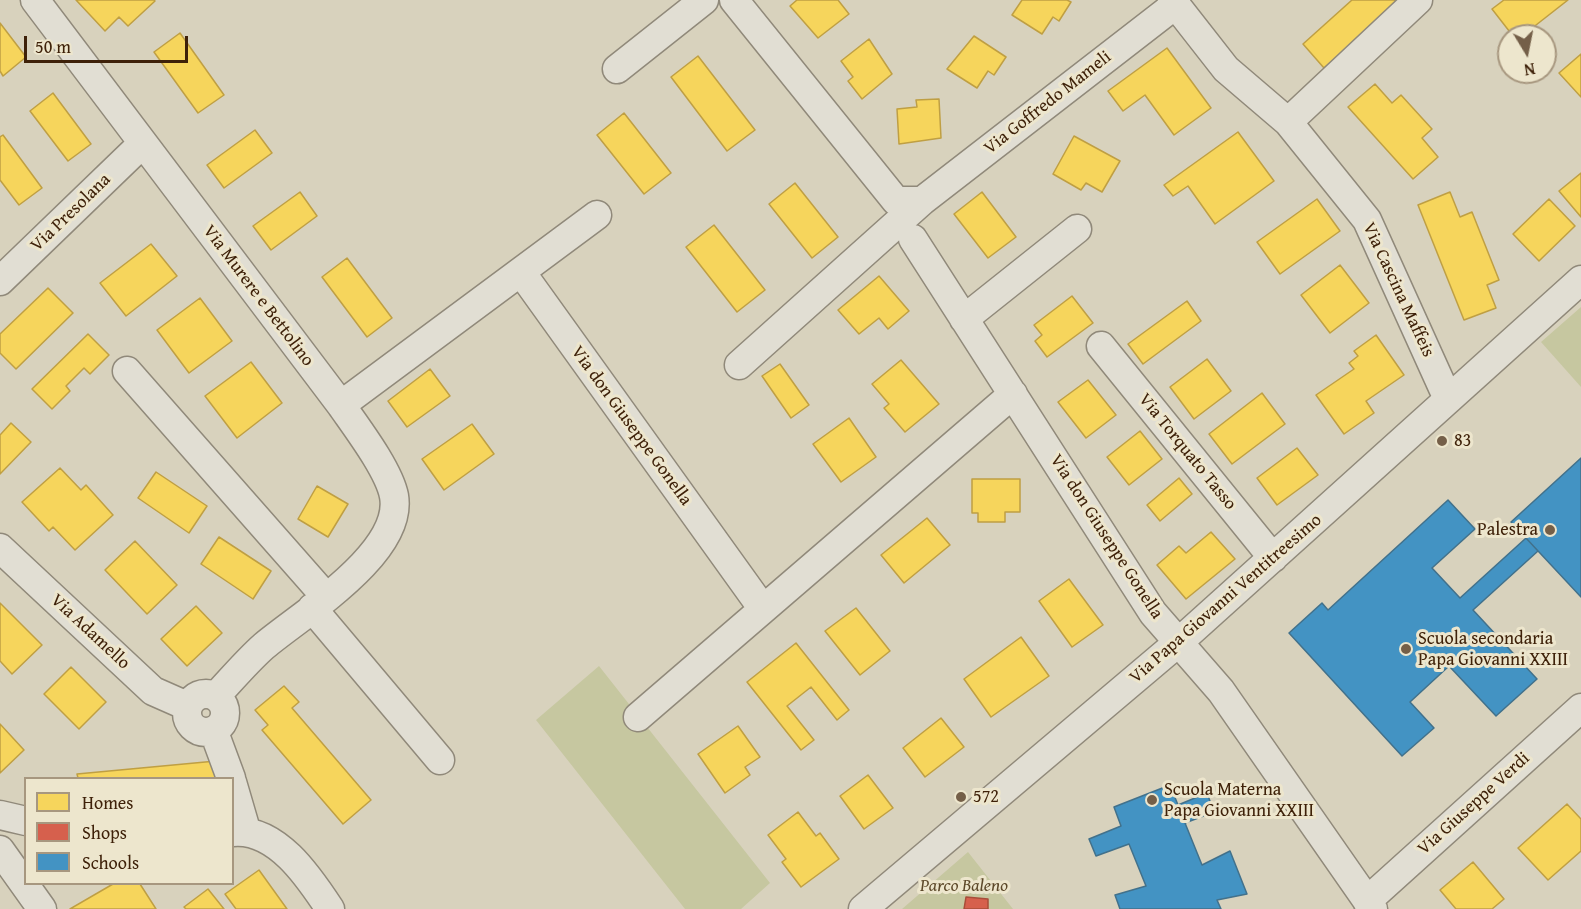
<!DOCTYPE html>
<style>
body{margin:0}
#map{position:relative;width:1581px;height:909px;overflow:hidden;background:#d8d2bd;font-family:"Gentium Book Plus",serif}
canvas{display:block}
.legend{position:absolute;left:24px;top:777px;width:210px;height:108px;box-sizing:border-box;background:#ede6cd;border:2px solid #a7977f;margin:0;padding:8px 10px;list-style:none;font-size:18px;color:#3e2109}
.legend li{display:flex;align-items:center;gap:12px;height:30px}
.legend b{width:30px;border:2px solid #a7977f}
.north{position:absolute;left:1497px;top:24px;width:60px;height:60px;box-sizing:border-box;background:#ede6cd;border:2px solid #a7977f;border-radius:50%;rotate:170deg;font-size:16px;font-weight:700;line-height:24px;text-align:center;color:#3e2109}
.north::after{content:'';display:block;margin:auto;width:21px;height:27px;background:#745f48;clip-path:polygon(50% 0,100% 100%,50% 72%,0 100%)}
.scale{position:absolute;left:24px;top:36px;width:164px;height:27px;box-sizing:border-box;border:3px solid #3e2109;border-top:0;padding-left:8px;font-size:18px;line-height:21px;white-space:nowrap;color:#3e2109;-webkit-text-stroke:4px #ede6cd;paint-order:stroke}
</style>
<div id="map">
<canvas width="1581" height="909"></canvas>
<ul class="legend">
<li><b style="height:16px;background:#f6d55c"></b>Homes</li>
<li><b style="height:16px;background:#d6604d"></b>Shops</li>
<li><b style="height:16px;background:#4393c3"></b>Schools</li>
</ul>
<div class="north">N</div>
<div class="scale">50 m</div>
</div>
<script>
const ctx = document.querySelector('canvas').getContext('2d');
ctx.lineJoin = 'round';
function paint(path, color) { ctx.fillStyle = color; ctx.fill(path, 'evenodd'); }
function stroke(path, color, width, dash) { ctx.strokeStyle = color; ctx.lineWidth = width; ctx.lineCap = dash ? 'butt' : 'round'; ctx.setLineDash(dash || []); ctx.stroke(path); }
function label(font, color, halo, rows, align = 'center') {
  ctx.font = font + ' "Gentium Book Plus",serif'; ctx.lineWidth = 6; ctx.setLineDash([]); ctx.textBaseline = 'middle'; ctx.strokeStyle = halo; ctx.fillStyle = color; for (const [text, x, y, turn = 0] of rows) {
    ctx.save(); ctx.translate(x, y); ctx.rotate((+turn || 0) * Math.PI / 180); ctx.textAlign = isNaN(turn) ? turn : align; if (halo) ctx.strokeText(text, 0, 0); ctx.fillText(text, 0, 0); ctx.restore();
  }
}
const green = new Path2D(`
 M1581,307V387L1541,342Z
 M599,666L770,883L741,909H685L536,720Z
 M968,852L1013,909H902Z`);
const homes = new Path2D(`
 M76,0H154L155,1L128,26L119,17L105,31Z
 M797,0H838L849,14L818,38L790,6Z
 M1022,0H1067L1071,2L1059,21L1053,17L1042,34L1012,15Z
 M1352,0H1394L1398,4L1324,68L1303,44Z
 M1504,0H1568L1522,36H1513L1492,9Z
 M0,23L26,57L3,76L0,71Z
 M180,33L224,95L198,113L154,52Z
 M974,36L1006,57L994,75L988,71L977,88L947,69Z
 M869,39L892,74L862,99L848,81L853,77L841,61Z
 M1167,48L1211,108L1174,135L1145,95L1123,111L1108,91Z
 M1581,54V97L1559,73Z
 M698,56L755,130L727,151L671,77Z
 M1375,84L1392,103L1401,95L1432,129L1422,138L1438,157L1413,179L1348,107Z
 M53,93L91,144L68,161L30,111Z
 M939,99L941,138L899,144L897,109L917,107L916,100Z
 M624,113L671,173L644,194L597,135Z
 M255,130L272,153L224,188L207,165Z
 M1238,132L1274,181L1215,224L1188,186L1173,196L1164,185Z
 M3,135L42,188L19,205L0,180V137Z
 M1074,136L1120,161L1102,192L1086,183L1081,190L1053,174Z
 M1581,173V217L1559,191Z
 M795,183L838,237L812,258L769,204Z
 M300,192L317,216L271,250L253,226Z
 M982,192L1016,237L988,258L954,214Z
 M1450,192L1460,217L1472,212L1499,280L1487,285L1496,308L1464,320L1418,205Z
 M1317,199L1340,231L1280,274L1257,242Z
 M1549,199L1575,226L1539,261L1513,234Z
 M714,225L765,290L737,312L686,247Z
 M151,244L177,276L126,316L100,283Z
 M347,258L392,318L367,337L322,277Z
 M1340,265L1369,303L1330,333L1301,295Z
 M879,276L909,311L888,329L879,318L859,334L838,310Z
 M48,288L73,313L16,369L0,353V334Z
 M1072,296L1093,323L1047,357L1035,341L1042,335L1034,325Z
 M200,298L232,341L189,373L157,330Z
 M1187,301L1201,321L1143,364L1128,344Z
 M88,334L109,355L90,374L84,368L66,386L70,391L52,409L32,389Z
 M1376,335L1404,375L1366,401L1374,413L1344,434L1316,395L1354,369L1349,363L1358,356L1354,351Z
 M1207,359L1231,391L1194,419L1170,387Z
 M901,360L939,404L905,432L884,408L889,404L872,384Z
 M251,362L282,403L237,438L205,396Z
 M780,364L809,405L791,418L762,376Z
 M430,369L450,396L407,427L388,401Z
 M1088,380L1116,415L1086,438L1058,402Z
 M1262,393L1285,424L1232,464L1209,434Z
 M849,418L876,457L841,482L813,444Z
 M11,423L31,442L0,474V435Z
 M472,424L494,454L444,490L422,459Z
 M1140,431L1162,459L1129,485L1107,457Z
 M1297,448L1318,475L1277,505L1257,478Z
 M60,468L81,490L86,485L113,515L75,550L53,527L49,531L22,502Z
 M156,472L207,506L189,533L138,498Z
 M1179,478L1192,494L1160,521L1147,505Z
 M972,479H1020V512H1005V522H978V513H972Z
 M317,486L348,504L328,537L298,519Z
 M927,518L950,545L904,583L881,555Z
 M1211,532L1235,559L1186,599L1157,565L1179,546L1186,553Z
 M219,537L271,571L253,599L201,564Z
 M135,541L177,585L147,614L105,570Z
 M1069,579L1103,625L1072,647L1039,601Z
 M0,603L42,645L12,674L0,661Z
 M196,606L222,633L187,666L161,639Z
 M856,608L890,651L860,675L825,631Z
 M1021,637L1049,676L991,717L964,679Z
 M796,643L849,710L837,720L811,687L787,706L814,740L801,750L747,682Z
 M71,667L106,702L79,729L44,694Z
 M284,686L299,702L292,708L371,800L343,824L262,730L268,725L255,710Z
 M941,718L964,747L925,777L903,748Z
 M0,724L24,750L0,773Z
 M738,726L760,757L745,767L750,775L725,793L698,754Z
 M216,761L218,778H78L77,774Z
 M868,775L893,808L864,829L840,796Z
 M1567,804L1581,819V851L1548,880L1518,848Z
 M798,812L816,836L820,833L839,859L801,887L782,862L786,859L768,835Z
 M1473,862L1504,899L1492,909H1456L1440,890Z
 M259,870L287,909H236L225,894Z
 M113,884H140L156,909H70Z
 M208,889L224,909H186L184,907Z`);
const shops = new Path2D(`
 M966,897L988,899V909H964Z`);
const schools = new Path2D(`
 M1581,458V597L1511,522Z
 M1448,500L1475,529L1432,568L1460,598L1526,538L1538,551L1473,610L1537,679L1496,716L1449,666L1410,702L1434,728L1402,756L1289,633L1322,603L1328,610Z
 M1170,785L1178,805L1207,793L1214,812L1185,823L1202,865L1230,851L1247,894L1217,900L1221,909H1120L1115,895L1146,886L1129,844L1096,856L1089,839L1121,826L1114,807Z`);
const minor = new Path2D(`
 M35,0L341,405C357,428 389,470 394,496C404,553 302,614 264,646C247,661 232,679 216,696
 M734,0L896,201H922L1175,5
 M1172,0L1226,69L1288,122L1367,220L1448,399
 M617,69L704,0
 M1288,122L1418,0
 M913,239L1153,613L1221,691L1373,909
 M521,272L763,609
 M0,281L142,144
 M964,319L1077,229
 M1101,346L1273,558
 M739,365L922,201
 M127,371L326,597
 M341,405L597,215
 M0,548L153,691L187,706
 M312,608L440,760
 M187 713a19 19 0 1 1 38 0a19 19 0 1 1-38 0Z
 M638,717L1013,394
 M214,732L231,778
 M232,782L246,830
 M0,815L26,821
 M232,832C276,827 309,877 330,909
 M0,850L42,909
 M1367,901L1581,708
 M863,909L1180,641L1581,280`);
const markers = [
 [1442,441,6,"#745f48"],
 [1550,530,6,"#745f48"],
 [1406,649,6,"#745f48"],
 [961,797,6,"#745f48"],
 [1152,800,6,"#745f48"]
];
const streetNames = [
 ["Via Goffredo Mameli",1048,103,-38],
 ["Via Presolana",71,213,-44],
 ["Via Cascina Maffeis",1398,290,65],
 ["Via Murere e Bettolino",258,296,53],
 ["Via don Giuseppe Gonella",631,426,54],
 ["Via Torquato Tasso",1187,452,51],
 ["Via don Giuseppe Gonella",1106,537,57],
 ["Via Papa Giovanni Ventitreesimo",1226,599,-41],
 ["Via Adamello",90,632,43],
 ["Via Giuseppe Verdi",1474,804,-42]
];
const poiNames = [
 ["83",1454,441],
 ["Palestra",1538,530,"right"],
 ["Scuola secondaria",1418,639],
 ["Papa Giovanni XXIII",1418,660],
 ["Scuola Materna",1164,790],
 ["Papa Giovanni XXIII",1164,811],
 ["572",973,797]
];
const parkNames = [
 ["Parco Baleno",964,886]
];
paint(green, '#c6c7a0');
paint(homes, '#f6d55c');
stroke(homes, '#bf9f43', 1.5);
paint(shops, '#d6604d');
stroke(shops, '#a84d39', 1.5);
paint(schools, '#4393c3');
stroke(schools, '#42718b', 1.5);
stroke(minor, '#90897a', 31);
stroke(minor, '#e1ded3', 28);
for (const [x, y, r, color] of markers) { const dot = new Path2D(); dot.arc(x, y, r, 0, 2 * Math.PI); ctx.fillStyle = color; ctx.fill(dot); stroke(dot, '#ede6cd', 2); }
label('18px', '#3e2109', '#ede6cd', streetNames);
label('18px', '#3e2109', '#ede6cd', poiNames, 'left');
label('italic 18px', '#5c4829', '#ede6cd', parkNames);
</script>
